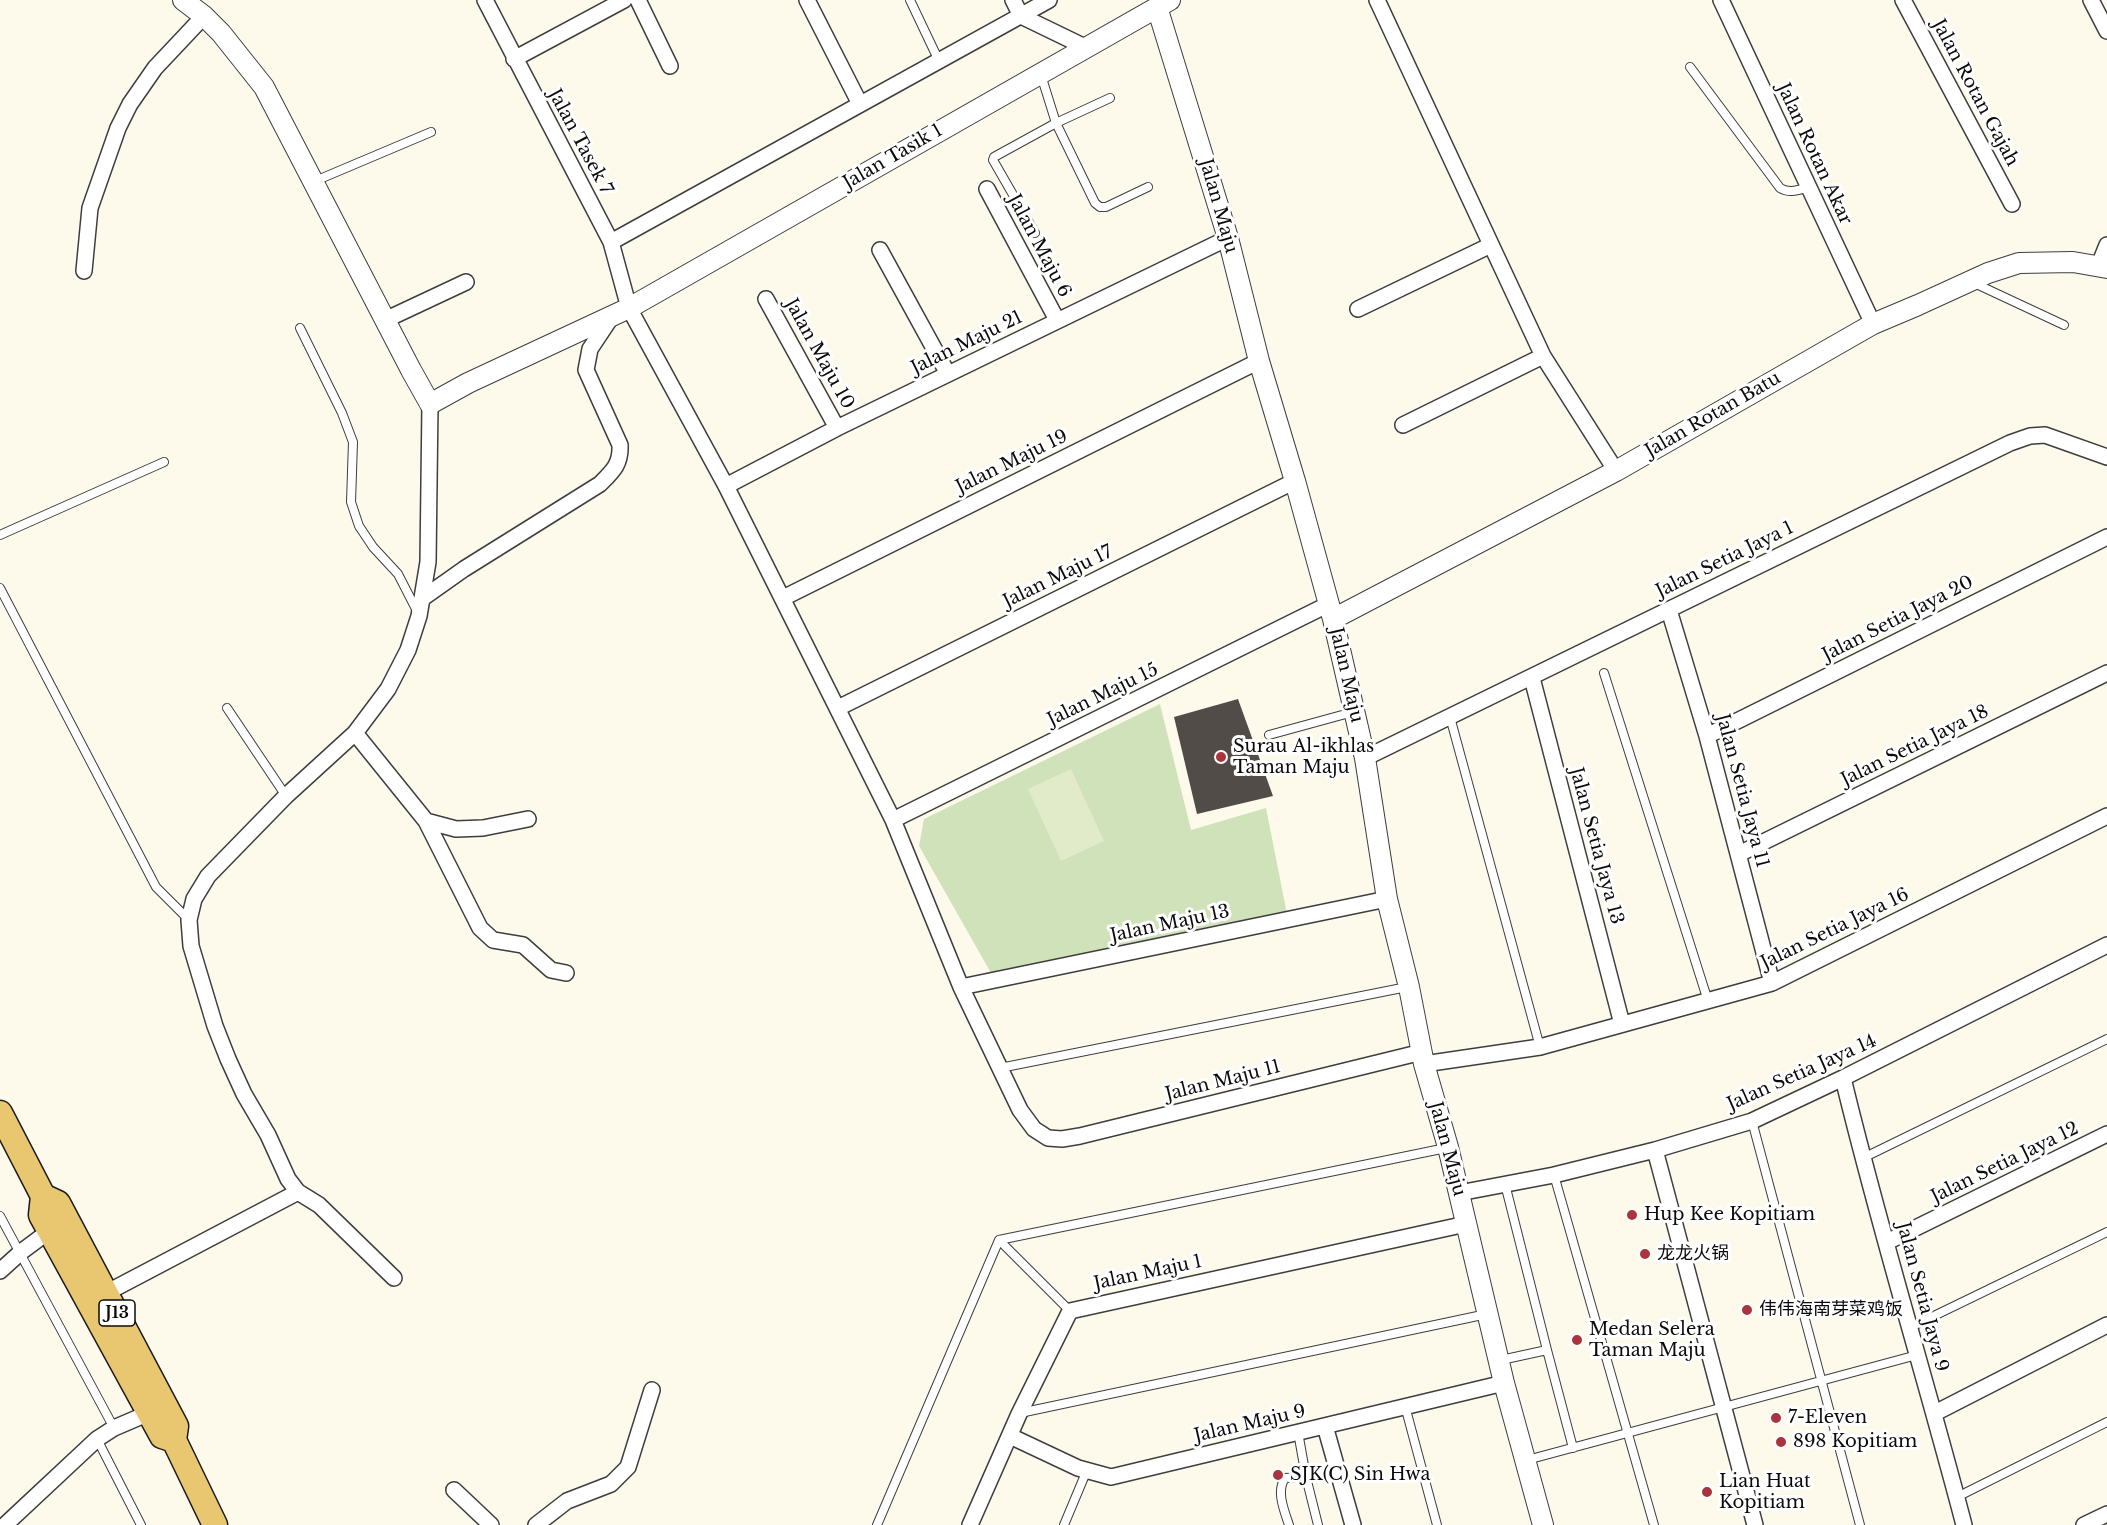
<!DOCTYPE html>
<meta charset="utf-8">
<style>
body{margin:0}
canvas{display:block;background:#fdf9eb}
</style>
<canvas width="2107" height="1525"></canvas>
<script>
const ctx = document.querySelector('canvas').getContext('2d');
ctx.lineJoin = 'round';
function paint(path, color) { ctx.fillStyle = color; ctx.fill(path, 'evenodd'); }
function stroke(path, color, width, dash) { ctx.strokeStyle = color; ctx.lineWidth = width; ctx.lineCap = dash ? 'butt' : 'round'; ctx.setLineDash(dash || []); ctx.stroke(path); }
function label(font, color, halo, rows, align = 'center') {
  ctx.font = font + ' "Libre Baskerville","Noto Sans SC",serif'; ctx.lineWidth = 6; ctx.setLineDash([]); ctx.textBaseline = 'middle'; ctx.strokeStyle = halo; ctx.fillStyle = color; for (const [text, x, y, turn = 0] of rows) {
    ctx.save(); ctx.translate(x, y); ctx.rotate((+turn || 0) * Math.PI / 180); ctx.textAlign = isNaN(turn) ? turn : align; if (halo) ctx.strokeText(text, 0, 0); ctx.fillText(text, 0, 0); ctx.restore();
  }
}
const green = new Path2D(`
 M1160,704L1191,830L1266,808L1287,914L991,973L919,846L924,819Z`);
const pitch = new Path2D(`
 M1071,769L1104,841L1061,861L1028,789Z`);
const building = new Path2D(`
 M1238,699L1273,796L1197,814L1174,717Z`);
const service = new Path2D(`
 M910,0L939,61
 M1690,67L1780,188C1790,194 1798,190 1809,187
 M1041,75L1056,123L1095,203L1100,207H1106L1148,187
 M315,181L431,132
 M1035,233L993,160L994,157L1056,123L1110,98
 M1974,283L2064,325
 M300,328L342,413L353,442L351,502L359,526L373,547L398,574L418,613
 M0,535L164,462
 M0,588L156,887L188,919
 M1604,673L1708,1001
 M227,708L286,796
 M1450,717L1540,1047
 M1269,735L1353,712
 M1000,1068L1407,987
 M1752,1121L1860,1525
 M1863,1158L2107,1039
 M1554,1175L1654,1525
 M0,1216L114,1428
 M999,1240L1070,1311
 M1909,1328L2107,1232
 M1547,1350L1573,1448
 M1501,1360L1547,1350L1505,1184
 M1405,1406L1437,1525
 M1020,1413L1487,1314
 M1298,1432L1306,1477
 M97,1439L141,1525
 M1527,1460L1917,1355
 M1957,1497L2107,1422
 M877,1525L999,1240L1446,1148
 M1064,1525L1087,1470
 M1289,1525C1284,1510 1276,1491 1285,1478L1306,1477L1318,1525`);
const minor = new Path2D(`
 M485,0L611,242L629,308L726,486L893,820L961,987L1020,1110L1034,1129L1048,1138L1062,1139L1080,1136L1422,1052
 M638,0L670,66
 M807,0L860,104
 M1013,0L1021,16L1085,47
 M1377,0L1543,356L1616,471
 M1721,0L1873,324
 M1903,0L2012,204
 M2091,0L2107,31
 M514,59L624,0
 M987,189L1057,320
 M611,242L1049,0
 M880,250L948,374
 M2099,265L2107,245
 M84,271L90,208L118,128L130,104L155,68L204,16
 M766,299L837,428
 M1358,309L1491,245
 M385,320L466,282
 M1403,425L1543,356
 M726,486L837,428L1228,238
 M423,598L464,569L600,484C613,471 621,464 620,445L586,370L590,349L612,316
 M783,598L1259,361
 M1669,610L1707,736L1772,983
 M1532,678L1622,1024
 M838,708L1295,481
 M355,733L426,821L456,829L483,828L528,819
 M1707,736L2107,537
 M1365,758L2010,443L2030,436L2045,435L2107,457
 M893,820L1329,604
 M426,821L480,928L493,940L523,945L551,970L566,973
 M1739,854L2107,673
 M961,987L1387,899
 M1424,1064L1540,1047L1772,983L2107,816
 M1843,1078C1879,1228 1925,1376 1964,1525
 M1655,1150L1755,1525
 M1459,1193L1554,1175L1655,1150L1752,1121L1843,1078L2107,945
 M1887,1242L2107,1134
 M0,1271L21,1252L56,1226
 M394,1278L319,1205L298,1192L288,1179L268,1135L244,1094L228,1059L215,1026L191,946L189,920L194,899L208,876L286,796L355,733L388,689L408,650L419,616L428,562L430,404
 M106,1293L298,1192
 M1935,1413L2107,1325
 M1325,1426L1353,1525
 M1010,1436L1078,1468L1111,1477L1504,1383
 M454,1490L491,1525
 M5,1525L97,1439L114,1428L156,1410
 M536,1525L567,1501L611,1484L628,1467L652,1390
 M970,1525L1019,1414L1070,1311L1466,1224
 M2084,1525L2107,1514`);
const tertiary = new Path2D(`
 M183,0L204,16L221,33L264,87L411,370L430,404L468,383L629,308L1170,0
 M1157,7L1228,238L1259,361L1295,481L1333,619L1365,758L1387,899L1409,987L1424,1064L1448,1147L1504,1383L1543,1525
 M1333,619L1616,471L1873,324L1918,305L1988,273L2019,263L2073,262L2107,268`);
const primary = new Path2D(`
 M0,1113L43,1196L41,1215L162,1436L174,1440
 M43,1196L58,1203L176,1426L174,1440L215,1525`);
const markers = [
 [1221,757,6,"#aa343e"],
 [1632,1215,6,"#aa343e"],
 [1645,1254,6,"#aa343e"],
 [1747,1310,6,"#aa343e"],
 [1577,1340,6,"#aa343e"],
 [1776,1418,6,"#aa343e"],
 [1781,1442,6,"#aa343e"],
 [1278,1475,6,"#aa343e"],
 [1707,1492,6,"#aa343e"]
];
const shields = [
 [117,1313,36]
];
const shieldNames = [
 ["J13",117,1313]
];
const streetNames = [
 ["Jalan Rotan Gajah",1975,93,62],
 ["Jalan Tasek 7",580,142,62],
 ["Jalan Rotan Akar",1814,154,65],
 ["Jalan Tasik 1",893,157,-30],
 ["Jalan Maju",1218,206,74],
 ["Jalan Maju 6",1039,246,62],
 ["Jalan Maju 21",967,343,-26],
 ["Jalan Maju 10",819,354,61],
 ["Jalan Rotan Batu",1713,415,-30],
 ["Jalan Maju 19",1012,462,-26],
 ["Jalan Setia Jaya 1",1725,560,-26],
 ["Jalan Maju 17",1058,577,-26],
 ["Jalan Setia Jaya 20",1898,619,-27],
 ["Jalan Maju",1346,675,77],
 ["Jalan Maju 15",1103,695,-26],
 ["Jalan Setia Jaya 18",1915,746,-26],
 ["Jalan Setia Jaya 11",1742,791,75],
 ["Jalan Setia Jaya 13",1596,846,75],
 ["Jalan Maju 13",1170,924,-12],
 ["Jalan Setia Jaya 16",1835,929,-26],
 ["Jalan Setia Jaya 14",1802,1073,-24],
 ["Jalan Maju 11",1223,1081,-14],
 ["Jalan Maju",1447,1149,75],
 ["Jalan Setia Jaya 12",2005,1163,-26],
 ["Jalan Maju 1",1148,1273,-12],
 ["Jalan Setia Jaya 9",1922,1297,75],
 ["Jalan Maju 9",1250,1424,-13]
];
const poiNames = [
 ["Surau Al-ikhlas",1233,747],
 ["Taman Maju",1233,768],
 ["Hup Kee Kopitiam",1644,1215],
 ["龙龙火锅",1657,1254],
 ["伟伟海南芽菜鸡饭",1759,1310],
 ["Medan Selera",1589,1330],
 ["Taman Maju",1589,1351],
 ["7-Eleven",1788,1418],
 ["898 Kopitiam",1793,1442],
 ["SJK(C) Sin Hwa",1290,1475],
 ["Lian Huat",1719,1482],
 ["Kopitiam",1719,1503]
];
paint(green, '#d0e2b9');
paint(pitch, '#e1ebca');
paint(building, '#524c49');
stroke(service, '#3e3e3e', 10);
stroke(minor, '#3e3e3e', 18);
stroke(tertiary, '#3e3e3e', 22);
stroke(primary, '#1c1c1c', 27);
stroke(service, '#fff', 8);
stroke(minor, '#fff', 15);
stroke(tertiary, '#fff', 20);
stroke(primary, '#e8c770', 24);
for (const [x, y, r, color] of markers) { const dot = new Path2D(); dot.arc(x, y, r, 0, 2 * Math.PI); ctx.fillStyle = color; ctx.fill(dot); stroke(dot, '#fff', 2); }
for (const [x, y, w] of shields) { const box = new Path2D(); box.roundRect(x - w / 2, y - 13, w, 26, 4.5); ctx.fillStyle = '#fff'; ctx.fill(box); stroke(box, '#0b0b0b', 1.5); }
label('bold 16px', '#0b0b0b', null, shieldNames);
label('18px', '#0b0b0b', '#fff', streetNames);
label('18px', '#0b0b0b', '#fff', poiNames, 'left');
</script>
